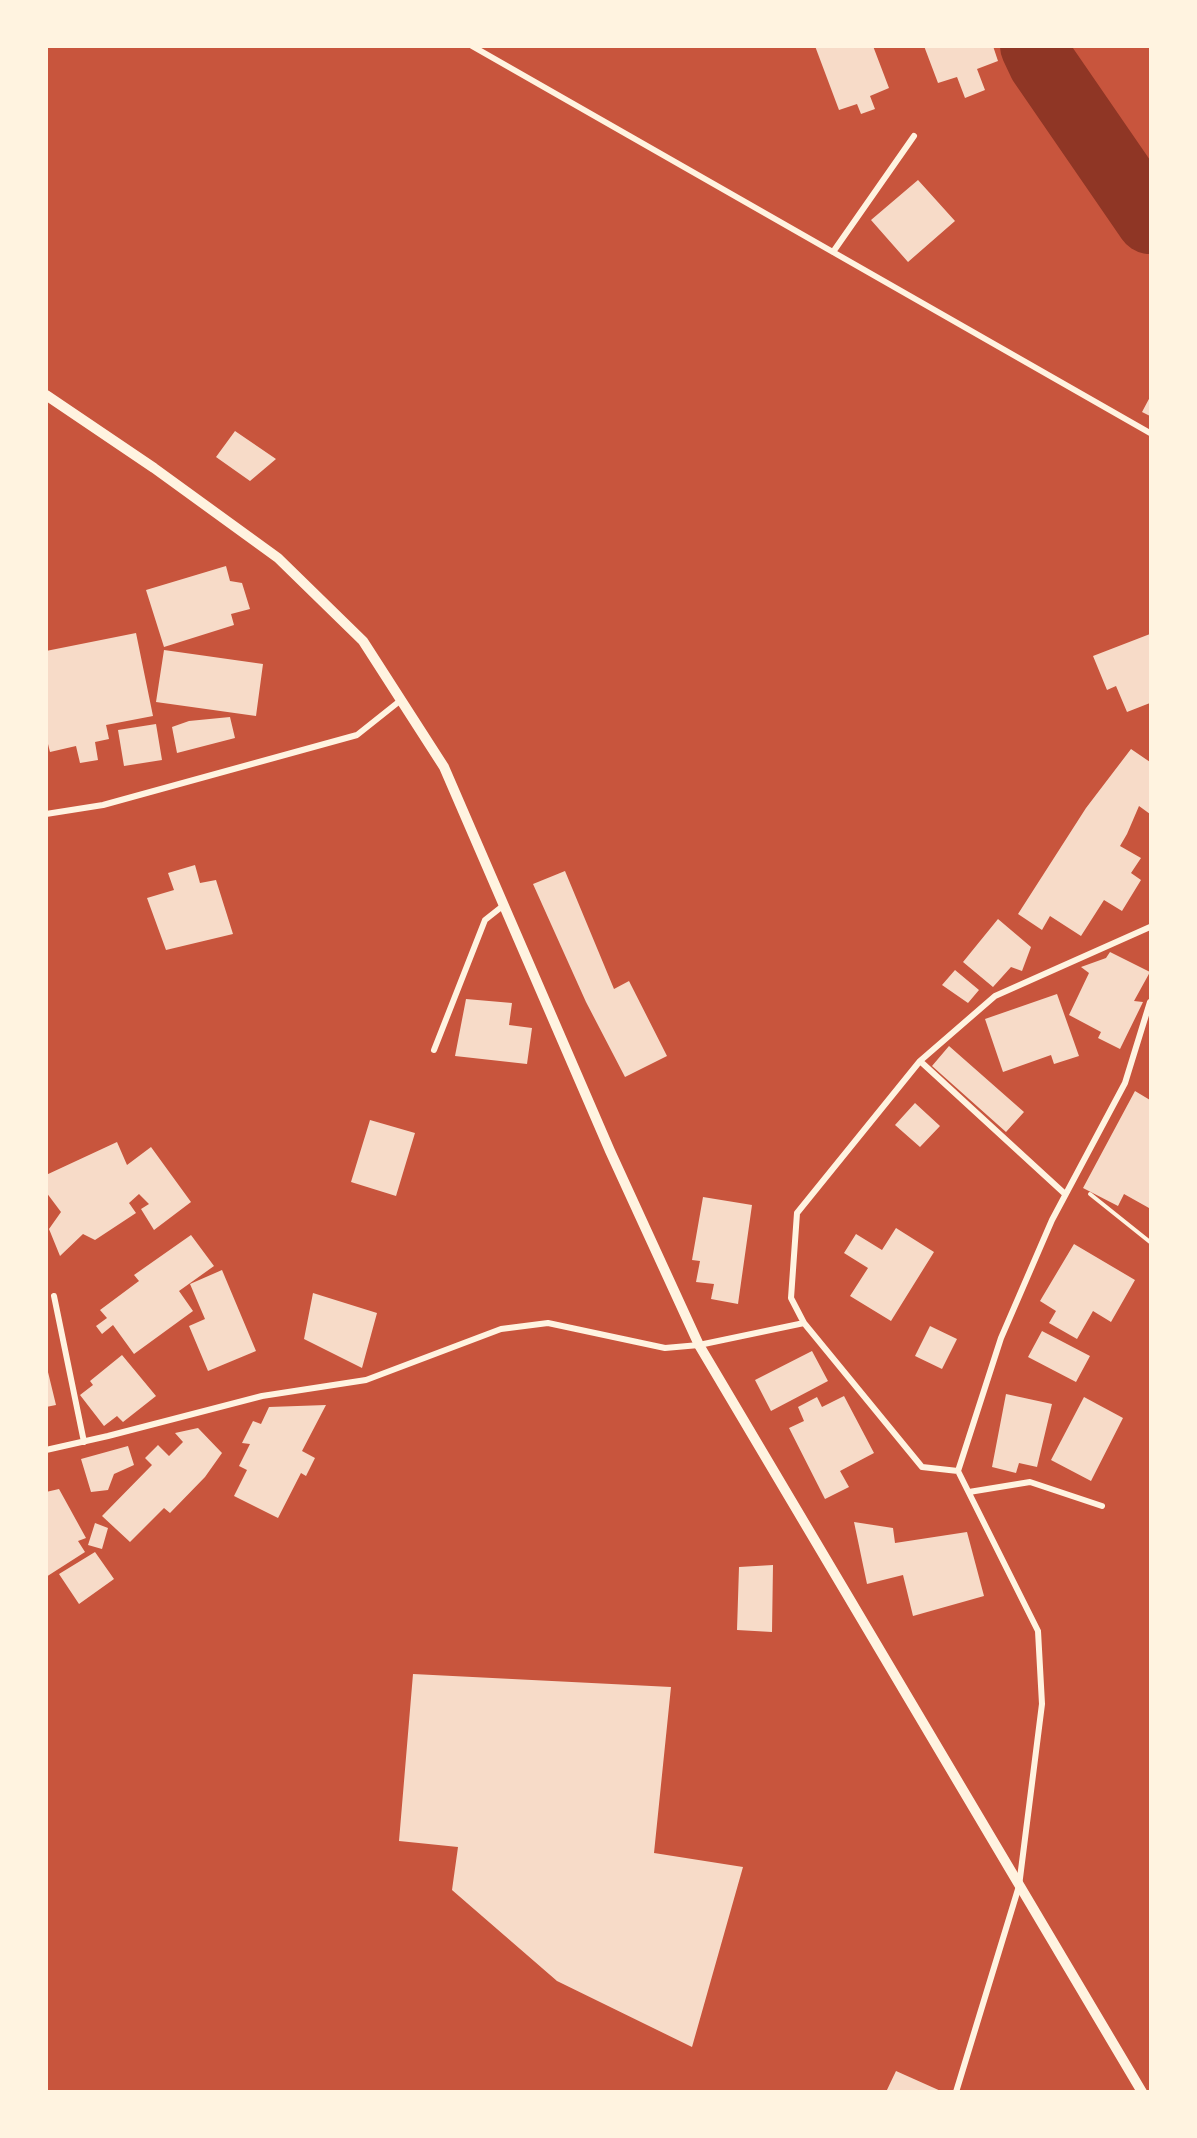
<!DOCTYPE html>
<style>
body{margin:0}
#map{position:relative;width:1197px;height:2138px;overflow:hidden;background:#c8553d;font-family:"Roboto Serif",serif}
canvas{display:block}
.frame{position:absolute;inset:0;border:48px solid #fff3e0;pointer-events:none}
</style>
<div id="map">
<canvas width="1197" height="2138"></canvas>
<div class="frame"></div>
</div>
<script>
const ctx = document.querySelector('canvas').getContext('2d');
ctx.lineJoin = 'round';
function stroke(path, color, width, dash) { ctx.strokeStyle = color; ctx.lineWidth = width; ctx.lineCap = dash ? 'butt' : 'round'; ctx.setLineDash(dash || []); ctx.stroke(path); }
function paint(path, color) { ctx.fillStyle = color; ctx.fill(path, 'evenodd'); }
const river = new Path2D(`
 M1034,46L1042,63L1150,220`);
const building = new Path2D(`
 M815,46H873L889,88L870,96L875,109L861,114L857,104L839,110Z
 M924,46H993L998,61L977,69L985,90L965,98L957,77L938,83Z
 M918,180L955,221L908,262L871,220Z
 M1150,397V416L1142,412Z
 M235,431L276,459L250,481L216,457Z
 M226,566L230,581L242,583L250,609L231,614L234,625L164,647L146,590Z
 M136,633L153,716L106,725L109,739L95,742L98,760L80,763L76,746L50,752L46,736V651Z
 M1150,634V703L1127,712L1116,686L1107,690L1093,656Z
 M164,650L263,664L256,716L156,702Z
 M230,717L235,738L177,753L172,727L189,721Z
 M156,724L162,760L124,766L118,730Z
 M1131,749L1150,762V814L1139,806L1127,834L1120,846L1141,858L1131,873L1141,880L1122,911L1104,900L1081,936L1050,916L1042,930L1018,914L1086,808Z
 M195,865L200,883L216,880L233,934L166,950L147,898L174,890L168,873Z
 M565,871L614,989L629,981L667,1056L625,1077L586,1002L533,884Z
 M998,919L1031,947L1022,971L1011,967L993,987L963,962Z
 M1110,952L1150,972L1134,1001L1143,1002L1120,1049L1098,1038L1101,1032L1069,1015L1089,973L1081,967L1106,958Z
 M955,970L979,990L968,1003L942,985Z
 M1057,994L1079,1056L1054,1064L1051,1055L1003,1072L985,1019Z
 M466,999L512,1003L509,1025L532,1028L527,1064L455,1056Z
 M949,1046L1024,1112L1006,1132L932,1066Z
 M1135,1091L1150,1100L1149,1208L1124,1194L1118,1206L1083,1188Z
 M915,1103L940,1126L920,1147L895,1125Z
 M370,1120L415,1133L396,1196L351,1182Z
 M117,1142L127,1165L151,1147L191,1202L154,1230L141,1209L149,1204L139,1194L129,1203L136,1213L95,1240L83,1234L60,1256L49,1229L61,1212L46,1192V1175Z
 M703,1197L752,1205L738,1304L711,1299L714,1284L696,1282L700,1261L692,1260Z
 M896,1228L934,1252L891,1321L850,1296L868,1268L844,1253L856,1234L882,1250Z
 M191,1235L214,1266L179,1291L193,1311L134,1354L113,1325L102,1334L96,1326L107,1318L100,1310L139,1281L134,1275Z
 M1074,1244L1135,1280L1111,1322L1093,1311L1077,1339L1049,1323L1056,1311L1040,1301Z
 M222,1270L256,1351L208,1371L189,1326L205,1319L190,1284Z
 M313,1293L377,1313L362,1368L304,1339Z
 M930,1326L957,1339L942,1369L915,1356Z
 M1042,1331L1090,1356L1076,1382L1028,1357Z
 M812,1351L828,1381L771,1411L755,1380Z
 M122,1355L156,1396L123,1422L117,1416L104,1426L80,1395L93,1385L90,1381Z
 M47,1368L56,1405L46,1407V1369Z
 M1006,1394L1052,1404L1037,1467L1019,1463L1016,1473L992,1467Z
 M844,1396L874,1453L840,1471L849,1487L825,1499L789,1428L804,1421L798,1407L817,1397L822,1407Z
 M1084,1397L1123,1418L1091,1481L1051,1460Z
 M326,1405L302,1451L315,1458L306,1476L301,1473L278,1518L234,1496L247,1470L239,1466L250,1444L242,1443L253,1421L261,1424L269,1407Z
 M198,1428L222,1453L205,1477L170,1513L164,1508L130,1542L102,1516L152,1465L145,1458L158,1445L169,1456L183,1442L175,1433Z
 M128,1446L134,1465L114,1474L108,1490L91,1492L81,1459Z
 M59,1489L86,1538L78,1541L85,1552L46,1577V1492Z
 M854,1522L893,1528L895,1543L967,1532L984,1596L913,1616L903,1575L867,1584Z
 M95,1523L108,1528L102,1549L88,1545Z
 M95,1552L114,1579L79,1604L59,1574Z
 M773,1565L772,1632L737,1630L739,1567Z
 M413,1674L671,1687L654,1853L743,1867L692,2047L557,1981L452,1890L458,1847L399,1841Z
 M896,2071L943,2092H886Z`);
const path = new Path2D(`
 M1090,1194L1150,1242`);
const minor = new Path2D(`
 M472,46L1150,433
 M833,252L914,136
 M46,814L103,805L357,735L401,700
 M434,1050L485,920L504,905
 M920,1061L1065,1194
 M54,1296L84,1442
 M804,1323L791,1298L797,1213L920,1061L995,996L1150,927
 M46,1450L108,1436L262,1396L366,1380L501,1329L548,1323L665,1348L699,1345L804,1323L922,1467L958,1471
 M969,1492L1030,1482L1102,1506
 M956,2092L1019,1886L1042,1704L1038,1631L958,1471L1001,1338L1052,1220L1125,1083L1150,1002`);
const tertiary = new Path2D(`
 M46,395L154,468L278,558L363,641L444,767L610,1151L699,1345L1142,2092`);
stroke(river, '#8f3625', 68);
paint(building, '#f7dbc8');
stroke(path, '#fff3e0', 4);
stroke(minor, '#fff3e0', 6);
stroke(tertiary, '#fff3e0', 10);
</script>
